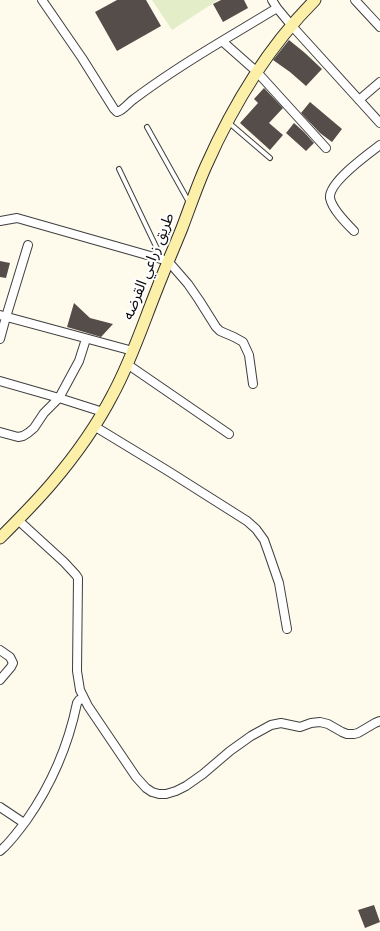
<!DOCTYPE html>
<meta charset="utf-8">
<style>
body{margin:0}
canvas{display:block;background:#fefaec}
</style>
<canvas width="380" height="931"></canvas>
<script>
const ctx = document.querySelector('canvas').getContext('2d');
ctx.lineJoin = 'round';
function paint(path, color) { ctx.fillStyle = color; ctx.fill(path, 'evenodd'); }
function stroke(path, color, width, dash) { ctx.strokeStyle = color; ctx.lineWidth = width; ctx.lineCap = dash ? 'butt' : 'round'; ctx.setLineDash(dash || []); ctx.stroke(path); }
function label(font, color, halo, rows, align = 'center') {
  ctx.font = font + ' Spectral,"Noto Sans Arabic",serif'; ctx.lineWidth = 4; ctx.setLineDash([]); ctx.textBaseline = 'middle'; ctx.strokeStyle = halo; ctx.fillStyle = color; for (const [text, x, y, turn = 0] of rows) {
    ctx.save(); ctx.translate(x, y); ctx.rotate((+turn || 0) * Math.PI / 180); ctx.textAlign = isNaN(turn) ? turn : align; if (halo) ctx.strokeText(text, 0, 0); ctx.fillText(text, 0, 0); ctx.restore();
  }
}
const pitch = new Path2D(`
 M152,0H218L172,30Z`);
const building = new Path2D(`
 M117,0H146L161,26L117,51L95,12Z
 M221,0H244L248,8L223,22L213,4Z
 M289,40L305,53L322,69L306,86L290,72L273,60Z
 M264,88L283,108L269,123L283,135L270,150L240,123L258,103L254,99Z
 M310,102L342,129L332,142L320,133L301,113Z
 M294,123L304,132L314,143L306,151L286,133Z
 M0,261L10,263L6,278L0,277Z
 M74,303L90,318L113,324L101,337L67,327Z
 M374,905L380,922L365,928L358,910Z`);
const lane = new Path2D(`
 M228,122L270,158
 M147,127L190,204
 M119,169L162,259`);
const street = new Path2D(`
 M42,0L82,58L114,109L117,112C124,110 128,103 134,99C162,78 192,59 222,41L257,72L326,148
 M272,0L277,8L292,26L380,123
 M355,0L380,27
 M222,41L277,8
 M359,100L380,82
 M0,221L17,218L168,261L188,284L199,300L216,327L220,331L234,337L243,342L249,355L253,384
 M354,231C346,223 332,209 330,198C328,183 368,154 380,145
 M0,315L133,351
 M0,339L6,317L28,245
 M127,364L229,434
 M0,381L59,398L103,412
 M94,426L168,471L247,521L256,529L264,540L269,554L279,583L287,629
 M0,432L18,437L23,436L28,433L34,428L44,413L59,398L79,361L86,339
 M18,520L64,562L76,575L78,578L77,671L80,690L88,706L136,777L146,788L152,792L159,794H166L176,791L186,786L203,774L230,751L251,736L271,725L281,723L300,727L311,723L320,722L328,724L342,732L347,734H354L358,733L375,723L380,721
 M0,650L10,657L13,663L11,667L0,680
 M0,807L24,823
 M0,851C10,843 18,831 26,821C52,784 68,747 77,703L79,700L84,699`);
const secondary = new Path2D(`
 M0,538C18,520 36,502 52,483C75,456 97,425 113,394C131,361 143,324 157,289C165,268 174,248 182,228C190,207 197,186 206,166C233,105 268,47 315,0`);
const streetNames = [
 ["طريق زراعي القرضه",150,267,-68]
];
paint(pitch, '#e3eec9');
paint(building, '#544d49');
stroke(lane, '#3f3f3f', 6);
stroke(street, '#3f3f3f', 10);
stroke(secondary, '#2e2e2e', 13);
stroke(lane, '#fff', 4);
stroke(street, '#fff', 8);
stroke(secondary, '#fcf0a9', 11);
label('15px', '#0c0c0c', '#fff', streetNames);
</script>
